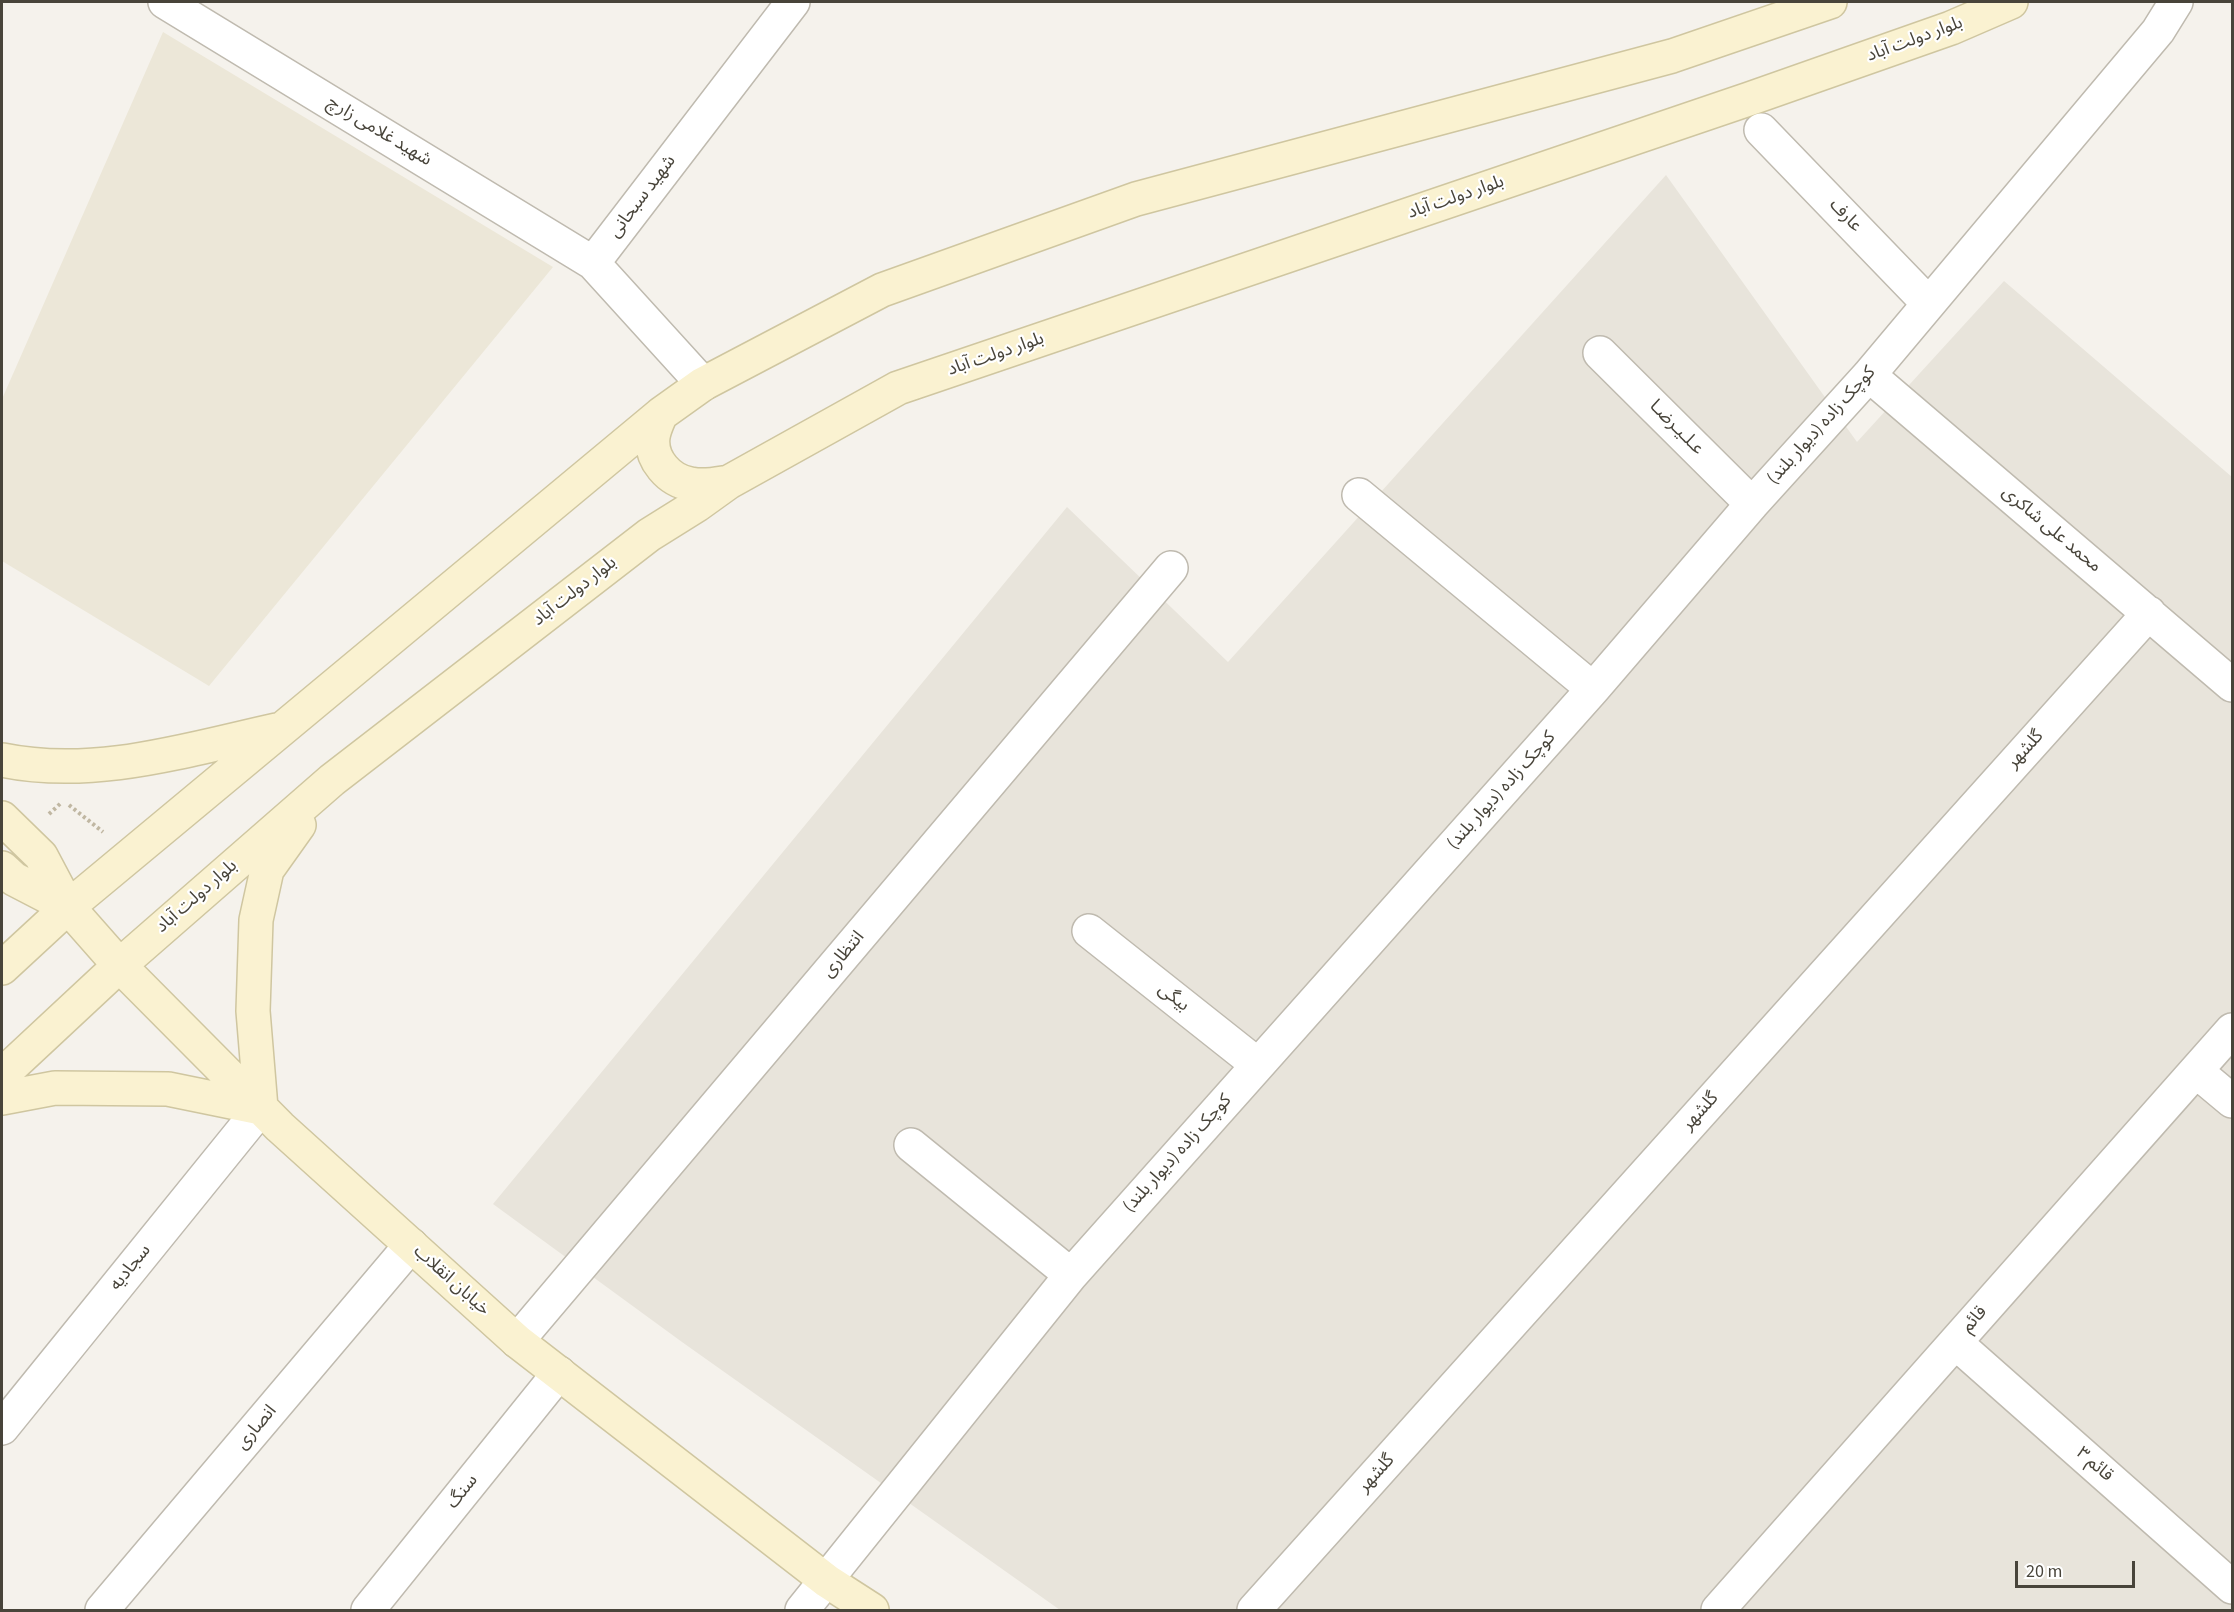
<!DOCTYPE html>
<meta charset="utf-8">
<style>
body{margin:0}
#map{position:relative;width:2234px;height:1612px;overflow:hidden;background:#f5f2ec;font-family:"Source Sans 3",sans-serif}
canvas{display:block}
.frame{position:absolute;inset:0;border:3px solid #48443a;pointer-events:none}
.scale{position:absolute;left:2015px;top:1561px;width:120px;height:27px;box-sizing:border-box;border:3px solid #48443a;border-top:0;padding-left:8px;font-size:18px;line-height:21px;white-space:nowrap;color:#48443a;-webkit-text-stroke:4px #fff;paint-order:stroke}
</style>
<div id="map">
<canvas width="2234" height="1612"></canvas>
<div class="frame"></div>
<div class="scale">20 m</div>
</div>
<script>
const ctx = document.querySelector('canvas').getContext('2d');
ctx.lineJoin = 'round';
function paint(path, color) { ctx.fillStyle = color; ctx.fill(path, 'evenodd'); }
function trace(path, color, width, dash) { ctx.strokeStyle = color; ctx.lineWidth = width; ctx.lineCap = dash ? 'butt' : 'round'; ctx.setLineDash(dash || []); ctx.stroke(path); }
function write(font, color, halo, rows, align = 'center') {
  ctx.font = font + ' "Source Sans 3","Noto Sans Arabic",sans-serif'; ctx.lineWidth = 4.5; ctx.setLineDash([]); ctx.textBaseline = 'middle'; ctx.strokeStyle = halo; ctx.fillStyle = color; for (const [text, x, y, turn = 0] of rows) {
    ctx.save(); ctx.translate(x, y); ctx.rotate((+turn || 0) * Math.PI / 180); ctx.textAlign = isNaN(turn) ? turn : align; if (halo) ctx.strokeText(text, 0, 0); ctx.fillText(text, 0, 0); ctx.restore();
  }
}
paint(new Path2D(`
 M1666 175 1857 442 2004 281 2232 477V1610H1060L682 1342 493 1204 1067 507 1228 662Z`), '#e8e4db');
paint(new Path2D(`
 M163 32 553 267 209 686 2 561V399Z`), '#ece7d8');
const street = new Path2D(`
 M165 2 593 263
 M1761 130 1928 303
 M1600 353 1752 504
 M1869 375 2232 685
 M703 384 593 263 793 2
 M1359 495 1593 689
 M1089 931 1258 1065
 M2196 1071 2232 1101
 M911 1145 1071 1275
 M517 1341 1171 568
 M1956 1343 2232 1587
 M2 1428 261 1108
 M102 1610 411 1245
 M368 1610 559 1373
 M802 1610 1071 1275 1593 689 1752 504 1869 375 2158 31 2176 2
 M1254 1610 2149 613
 M1718 1610 2232 1030`);
const secondary = new Path2D(`
 M661 414C658 421 654 429 653 437 650 459 669 481 691 484 704 487 716 484 729 482
 M2 760C94 779 186 750 276 730
 M2 818 41 856 68 907 120 966 280 1127 517 1341 827 1581 872 1610
 M2 868 14 879 68 907
 M2 968 68 907 661 414 703 384 882 290 1136 199 1672 56 1830 2
 M2 1075 120 965 332 780 649 535 697 505 729 482 898 388 1749 99 1951 28 2011 2
 M2 1098 55 1088 168 1089 261 1108 253 1011 256 920 267 870 299 825`);
trace(street, '#bfbaaf', 36);
trace(secondary, '#cfc6a0', 36);
trace(new Path2D(`
 M69 805 103 832
 M49 814 61 803`), '#c0b7a2', 4, [3, 3]);
trace(street, '#fff', 33);
trace(secondary, '#faf2d1', 33);
write('18px', '#48443a', '#fff', [
 ["بلوار دولت آباد",1915,40,-20],
 ["شهید غلامی زارچ",379,132,31],
 ["شهید سبحانی",643,197,-53],
 ["بلوار دولت آباد",1456,198,-19],
 ["عارف",1845,216,46],
 ["بلوار دولت آباد",996,355,-19],
 ["کوچک زاده (دیوار بلند)",1822,426,-48],
 ["عـلـیـرضـا",1676,428,45],
 ["محمد علی شاکری",2051,530,40],
 ["بلوار دولت آباد",575,592,-38],
 ["گلشهر",2026,750,-48],
 ["کوچک زاده (دیوار بلند)",1502,791,-48],
 ["بلوار دولت آباد",197,897,-41],
 ["انتظاری",844,955,-50],
 ["بیگی",1173,998,38],
 ["گلشهر",1701,1112,-48],
 ["کوچک زاده (دیوار بلند)",1178,1154,-48],
 ["سجادیه",131,1268,-51],
 ["خیابان انقلاب",451,1281,42],
 ["قائم",1975,1320,-49],
 ["انصاری",257,1428,-50],
 ["قائم ۳",2094,1465,41],
 ["گلشهر",1377,1474,-48],
 ["سنگ",463,1492,-51]
]);
</script>
